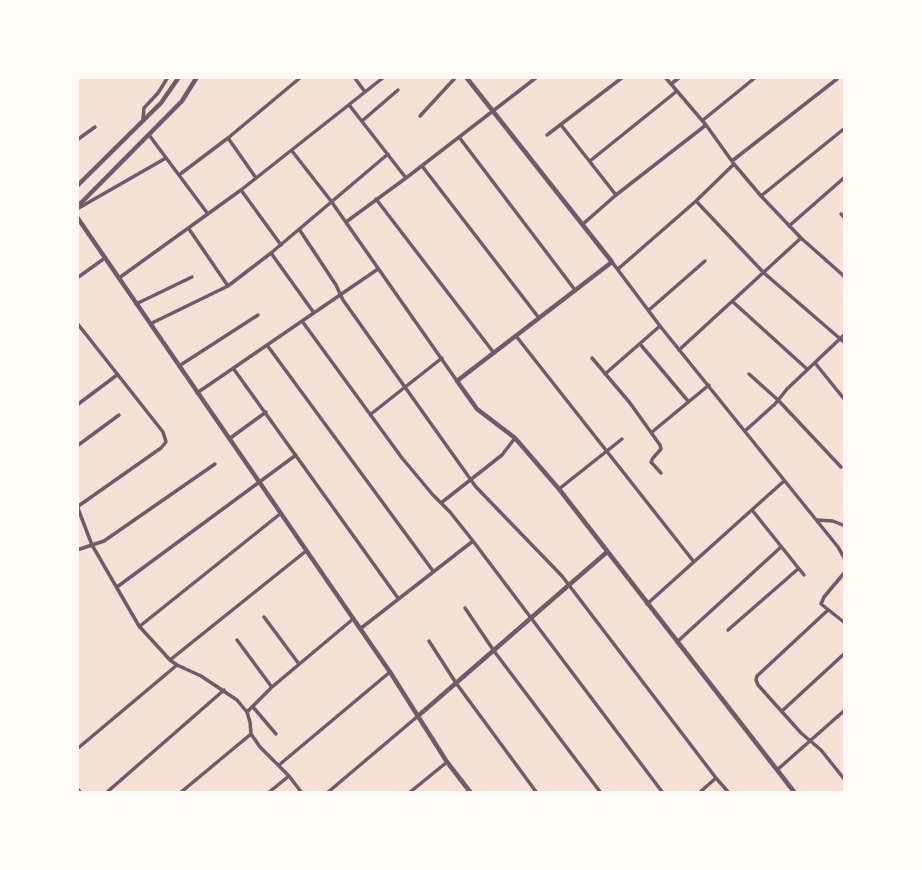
<!DOCTYPE html>
<style>
body{margin:0}
#map{position:relative;width:922px;height:870px;overflow:hidden;background:#f7e1d7;font-family:"Alegreya Sans",sans-serif}
canvas{display:block}
.frame{position:absolute;inset:0;border:79px solid #fffaf5;pointer-events:none}
</style>
<div id="map">
<canvas width="922" height="870"></canvas>
<div class="frame"></div>
</div>
<script>
const ctx = document.querySelector('canvas').getContext('2d');
ctx.lineJoin = 'round';
function trace(path, color, width, dash) { ctx.strokeStyle = color; ctx.lineWidth = width; ctx.lineCap = dash ? 'butt' : 'round'; ctx.setLineDash(dash || []); ctx.stroke(path); }
trace(new Path2D(`
 M354 77 365 92
 M665 77 706 125 734 164 761 196 801 238 845 277
 M671 84 680 77
 M350 106 406 178
 M420 116 456 77
 M143 119 144 108 158 93 168 77
 M703 120 756 77
 M362 121 398 90
 M561 125 616 195
 M149 135 208 214
 M547 135 623 77
 M459 137 575 290
 M228 138 256 178
 M77 140 95 127
 M292 151 331 201 457 381
 M590 161 677 91
 M732 161 837 79
 M422 166 539 318
 M179 175 228 138 301 77
 M241 190 281 245
 M761 196 845 128
 M376 199 494 353
 M696 201 764 273 845 343
 M77 209 166 158
 M841 214 845 218
 M346 222 406 178 537 77
 M583 224 616 195 706 125
 M789 226 845 177
 M189 229 228 286
 M299 229 336 285 343 300 476 487 562 576 716 778 729 793
 M271 253 314 313
 M612 262 660 326 838 547 845 559
 M618 269 696 201 734 164
 M77 278 105 258
 M119 278 241 190 384 77
 M733 302 807 369
 M136 304 192 277
 M649 310 705 261
 M302 321 402 458 433 495 450 512 473 541 663 793
 M77 323 163 432 166 442 161 448 77 507
 M150 324 228 286 271 253 388 154
 M516 336 694 562
 M640 344 688 401
 M267 345 433 571
 M679 350 801 238
 M592 358 630 403 660 445 661 449 653 458 651 462 661 473
 M815 363 845 400
 M179 366 258 315
 M233 368 398 598
 M605 374 660 326
 M749 374 778 400 841 467
 M197 393 378 269
 M77 405 117 375
 M371 414 442 358
 M745 431 775 404 787 389 845 334
 M652 432 709 385
 M229 439 266 412
 M77 446 119 415
 M559 489 622 439
 M441 503 502 455 515 438
 M77 506 92 545 139 626 170 660 177 665 201 676 237 700 247 712 250 722 251 734 260 747 289 776 302 793
 M752 510 804 575
 M817 520 833 521 845 526
 M77 550 104 541 215 464
 M845 572 824 597 821 604 845 623
 M117 587 296 455
 M647 604 784 481
 M465 608 494 651 601 793
 M828 610 757 676 756 680 758 685 801 733 821 750 845 780
 M264 617 299 664
 M140 626 280 514
 M360 629 473 541
 M728 630 798 569
 M237 640 271 686
 M429 641 456 683 537 793
 M677 642 781 547
 M170 660 306 551
 M253 707 276 734
 M782 711 845 653
 M247 712 272 687 353 619
 M77 749 177 665
 M279 765 390 672
 M777 770 845 710
 M77 788 81 793
 M106 793 224 690
 M180 793 251 734
 M268 793 289 776
 M327 793 418 716
 M409 793 447 762
 M699 793 716 778`), '#755966', 3.5);
trace(new Path2D(`
 M466 77 612 262 457 381 477 409 515 438 559 489 795 793
 M77 186 161 103 179 77
 M77 207 182 101 197 77
 M77 217 390 672 447 762 471 793
 M418 716 607 552`), '#755966', 4.5);
</script>
